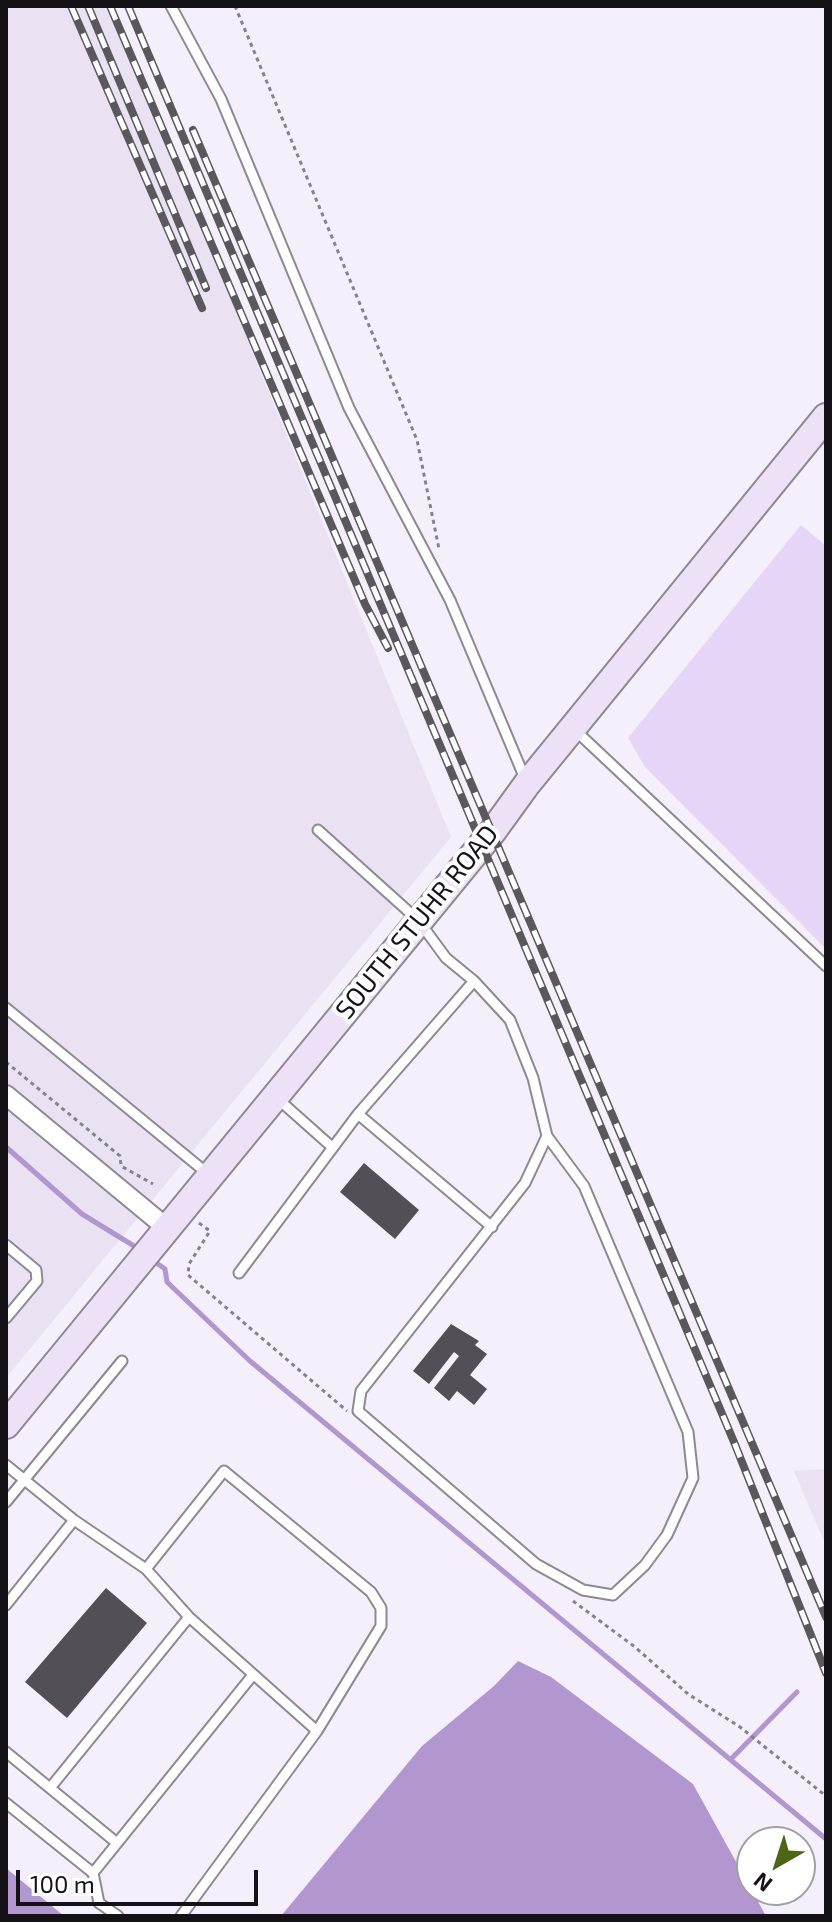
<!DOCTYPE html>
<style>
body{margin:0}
#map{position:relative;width:832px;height:1922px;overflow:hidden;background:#f4effa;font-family:"Exo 2",sans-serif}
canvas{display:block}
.frame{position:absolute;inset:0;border:8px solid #141216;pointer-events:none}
.north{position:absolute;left:736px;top:1826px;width:80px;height:80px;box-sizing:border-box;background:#fff;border:2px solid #a1a0a2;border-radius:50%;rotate:219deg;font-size:22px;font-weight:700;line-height:32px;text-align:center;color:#141216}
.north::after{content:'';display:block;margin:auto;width:28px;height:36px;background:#4c6516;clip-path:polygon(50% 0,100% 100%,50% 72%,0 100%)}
.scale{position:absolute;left:16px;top:1870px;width:242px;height:36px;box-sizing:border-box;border:4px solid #141216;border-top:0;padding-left:10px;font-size:24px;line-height:28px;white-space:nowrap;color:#141216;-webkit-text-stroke:6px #fff;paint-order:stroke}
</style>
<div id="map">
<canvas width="832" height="1922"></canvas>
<div class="frame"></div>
<div class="north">N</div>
<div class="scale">100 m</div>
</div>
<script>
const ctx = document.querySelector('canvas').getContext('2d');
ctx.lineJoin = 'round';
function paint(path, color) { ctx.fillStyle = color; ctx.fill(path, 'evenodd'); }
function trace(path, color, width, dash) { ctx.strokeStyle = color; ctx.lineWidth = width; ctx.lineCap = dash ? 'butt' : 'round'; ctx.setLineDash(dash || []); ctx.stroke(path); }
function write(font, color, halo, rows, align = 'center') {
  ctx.font = font + ' "Exo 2",sans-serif'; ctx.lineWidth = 8; ctx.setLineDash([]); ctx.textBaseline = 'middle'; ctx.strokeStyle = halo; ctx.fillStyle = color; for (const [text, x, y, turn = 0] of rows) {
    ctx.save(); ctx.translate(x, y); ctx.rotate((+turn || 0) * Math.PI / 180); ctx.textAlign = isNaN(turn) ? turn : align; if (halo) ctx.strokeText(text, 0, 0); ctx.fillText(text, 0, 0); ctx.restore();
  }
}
paint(new Path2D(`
 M6 6H111L451 837 6 1378Z
 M826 1469V1546L794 1471Z`), '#eae2f3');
paint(new Path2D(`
 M801 525 826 546V949L645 767 628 738Z`), '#e5d6f8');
paint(new Path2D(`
 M518 1661 551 1677 693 1784 766 1916H281L422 1746 494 1686Z
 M6 1868 64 1916H6Z`), '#b196cf');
trace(new Path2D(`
 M6 1147 82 1214 134 1246
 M158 1264 165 1269 167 1282 250 1361 826 1839
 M731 1759 797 1692`), '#b196cf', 5);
paint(new Path2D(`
 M364 1163 419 1210 395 1239 340 1192Z
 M451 1324 479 1341 475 1345 487 1354 470 1375 487 1389 474 1405 457 1391 449 1401 434 1388 459 1356 454 1352 429 1384 413 1371Z
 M106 1588 147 1623 67 1718 25 1682Z`), '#534f57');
const service = new Path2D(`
 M171 6 221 99 349 408 450 600 526 781
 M575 730 826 966
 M318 830 418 920 446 958 474 981 510 1020 533 1078 547 1136 525 1183 361 1391 358 1411 536 1564 583 1590 613 1595 645 1565 667 1535 693 1478 688 1432 584 1186 547 1136
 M6 1008 208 1174
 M278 1099 332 1147
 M358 1114 492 1227
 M6 1245 36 1270 37 1281 6 1318
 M239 1273 358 1114 474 981
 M6 1465 74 1520 146 1569 189 1617 317 1731
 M6 1502 122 1361
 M146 1569 224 1471 371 1592 381 1608V1626L317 1731 181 1916
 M6 1605 74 1520
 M6 1752 117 1843
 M50 1788 189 1617
 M6 1803 93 1873 252 1676
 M93 1873 99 1903 118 1916`);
const minor = new Path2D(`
 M6 1095 168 1229`);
const secondary = new Path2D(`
 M6 1425 493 831 527 784 826 417`);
trace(service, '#8d8892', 13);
trace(minor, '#8d8892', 22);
trace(secondary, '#8d8892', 30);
trace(new Path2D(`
 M235 6 417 440 439 549
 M6 1062 120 1156 121 1166 153 1184
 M199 1223 210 1231 189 1264 188 1275 347 1411
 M573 1601 635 1647 688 1694 740 1727 826 1796`), '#858289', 3, [4, 4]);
trace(service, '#fff', 9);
trace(minor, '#fff', 18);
trace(secondary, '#ece1f7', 26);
const rail = new Path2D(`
 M71 6 202 308
 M88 6 206 288
 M110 6 365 604 388 648
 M128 6 734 1442 826 1673
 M193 130 826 1617`);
trace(rail, '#5a575d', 8);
trace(rail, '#fff', 5, [15]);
write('26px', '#141216', '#fff', [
 ["SOUTH STUHR ROAD",417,922,-51]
]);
</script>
